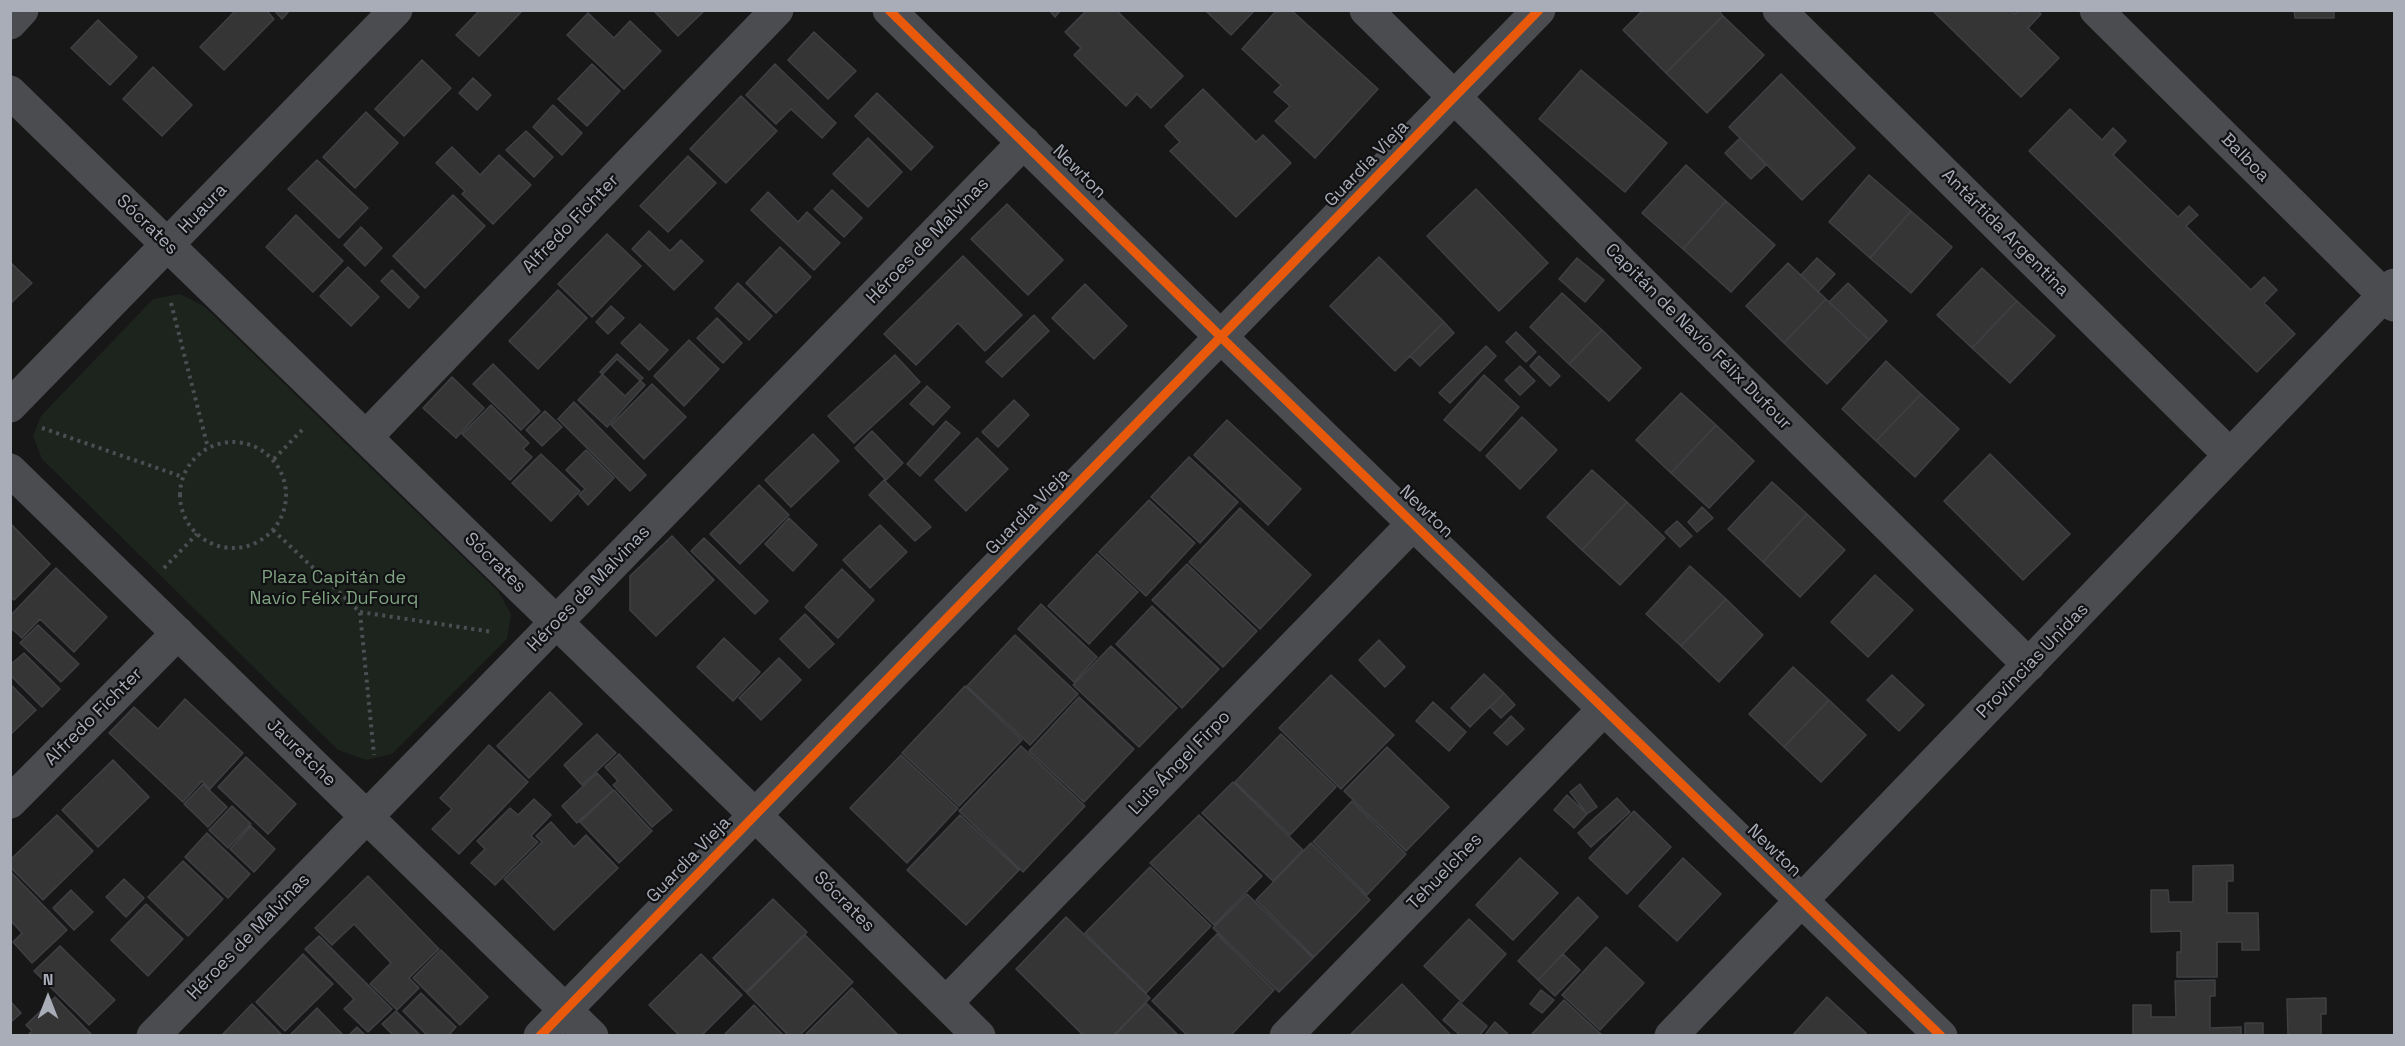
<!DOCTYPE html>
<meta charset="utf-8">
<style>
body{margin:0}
#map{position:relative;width:2405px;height:1046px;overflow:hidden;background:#171717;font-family:"Space Grotesk",sans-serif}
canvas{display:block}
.frame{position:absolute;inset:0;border:12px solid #a8adb8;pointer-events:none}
.north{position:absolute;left:18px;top:968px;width:60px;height:60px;-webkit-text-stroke:4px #111113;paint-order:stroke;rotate:0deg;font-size:16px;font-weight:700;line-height:24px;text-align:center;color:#a8adb8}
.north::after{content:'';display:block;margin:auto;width:21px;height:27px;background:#a8adb8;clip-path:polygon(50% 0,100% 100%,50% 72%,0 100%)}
</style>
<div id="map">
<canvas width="2405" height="1046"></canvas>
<div class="frame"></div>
<div class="north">N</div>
</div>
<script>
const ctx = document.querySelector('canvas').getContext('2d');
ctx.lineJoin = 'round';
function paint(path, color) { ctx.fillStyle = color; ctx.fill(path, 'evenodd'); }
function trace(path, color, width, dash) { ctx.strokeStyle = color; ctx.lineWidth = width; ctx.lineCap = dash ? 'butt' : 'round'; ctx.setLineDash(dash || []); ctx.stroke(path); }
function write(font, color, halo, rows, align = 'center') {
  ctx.font = font + ' "Space Grotesk",sans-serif'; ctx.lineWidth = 4.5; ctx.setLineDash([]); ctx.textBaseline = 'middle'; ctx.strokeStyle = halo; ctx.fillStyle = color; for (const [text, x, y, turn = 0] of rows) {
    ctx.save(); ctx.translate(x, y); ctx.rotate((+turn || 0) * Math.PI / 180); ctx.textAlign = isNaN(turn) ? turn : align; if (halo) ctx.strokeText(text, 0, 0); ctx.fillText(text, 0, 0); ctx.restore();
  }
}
paint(new Path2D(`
 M180 294 204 306 498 591 511 614 507 639 392 754 366 760 338 750 42 459 33 436 41 416 153 299Z`), '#1d241e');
const building = new Path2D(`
 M236 10H266L274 19 224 70 200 47Z
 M274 10H290L282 19Z
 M480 10H523L479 56 456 35Z
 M653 10H705L678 36Z
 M1049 10H1061L1055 17Z
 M1087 10H1116L1183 76 1151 108 1137 94 1126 106 1074 55 1081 48 1065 32Z
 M1205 10H1255L1231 35Z
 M1277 10H1291L1378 89 1315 158 1275 121 1290 106 1274 92 1281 85 1242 49Z
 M1643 10H1718L1723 16 1666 73 1623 30Z
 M1932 10H2011L2015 14 2019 10H2037L2041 14 2028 28 2059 58 2021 97Z
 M2294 10H2334V18H2295Z
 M588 13 614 38 630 21 661 51 624 89 567 35Z
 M1723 16 1764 55 1707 113 1666 73Z
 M98 20 137 57 110 85 71 48Z
 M814 32 856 71 828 99 788 60Z
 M422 60 451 88 404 136 375 109Z
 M592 64 620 91 587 126 558 99Z
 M775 64 836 123 822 138 791 109 776 124 746 95Z
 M153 67 192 105 162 136 123 99Z
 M1581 70 1667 143 1625 192 1539 119Z
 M1781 74 1855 148 1802 200 1729 127Z
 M473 78 491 95 477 110 459 93Z
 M1203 89 1256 142 1263 135 1291 163 1236 217 1170 151 1180 142 1165 126Z
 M877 93 933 147 911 170 855 116Z
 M741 96 777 131 726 183 690 149Z
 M553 105 582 133 562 155 533 127Z
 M2070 109 2102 140 2113 128 2126 141 2113 155 2178 217 2189 206 2198 215 2186 226 2251 290 2264 277 2277 290 2264 303 2295 334 2257 372 2029 151Z
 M366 112 398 143 355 188 323 157Z
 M526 131 553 157 534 177 506 150Z
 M868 138 902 172 868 207 833 174Z
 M1740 138 1766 165 1751 179 1725 153Z
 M452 147 480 175 499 155 531 185 493 224 462 194 465 191 436 163Z
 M688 156 716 183 668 232 640 206Z
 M317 160 368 208 339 238 288 189Z
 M1686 165 1726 201 1683 249 1642 213Z
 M1869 175 1911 211 1870 258 1829 222Z
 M1476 189 1548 263 1499 311 1427 236Z
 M832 190 862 218 844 237 814 209Z
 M768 192 798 222 807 212 840 243 814 270 751 210Z
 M453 195 485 226 425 288 393 256Z
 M1726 201 1775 245 1731 292 1683 249Z
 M1007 204 1063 260 1028 295 971 239Z
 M1911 211 1952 247 1911 293 1870 258Z
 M296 215 343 261 313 292 266 247Z
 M361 227 382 248 365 266 344 245Z
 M649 231 670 251 681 240 703 261 674 290 632 249Z
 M607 234 641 266 592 317 558 284Z
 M780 247 811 277 776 313 746 283Z
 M963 256 1022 315 985 351 958 323 916 365 884 334Z
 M1379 257 1444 322 1395 371 1330 306Z
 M1577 258 1604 280 1585 302 1559 279Z
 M1817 258 1835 274 1818 292 1801 275Z
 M10 262 32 283 10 304Z
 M1788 263 1826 299 1784 343 1746 306Z
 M348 267 379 297 351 326 320 296Z
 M1982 268 2017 301 1972 348 1937 315Z
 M392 270 419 297 409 308 381 281Z
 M738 283 772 316 749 340 715 308Z
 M1848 283 1887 321 1869 340 1829 302Z
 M1085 284 1127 326 1094 359 1052 318Z
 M558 290 587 318 538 369 509 341Z
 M1562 293 1602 330 1569 364 1530 327Z
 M1826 299 1869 340 1827 384 1784 343Z
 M2017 301 2055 336 2010 383 1972 348Z
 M611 306 624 318 608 334 596 322Z
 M1034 315 1049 331 1002 377 986 362Z
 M717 318 742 343 723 363 697 338Z
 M1444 322 1454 333 1420 366 1410 356Z
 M640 324 668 350 649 370 621 343Z
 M1602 330 1641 368 1609 401 1569 364Z
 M1516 332 1536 352 1526 362 1506 342Z
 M689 340 719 369 684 406 654 376Z
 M1486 346 1496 356 1450 403 1439 393Z
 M617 354 643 378 625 396 600 372Z
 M895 355 920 382 854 443 828 416Z
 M1539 356 1560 376 1550 386 1530 366Z
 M617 359 645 385 607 427 578 400Z
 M1886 361 1921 394 1876 441 1842 409Z
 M493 364 540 411 521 430 473 384Z
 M1520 366 1535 381 1520 395 1505 380Z
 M1484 375 1519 407 1480 451 1444 420Z
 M452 377 484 408 456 438 423 408Z
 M652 384 686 417 644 459 611 425Z
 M927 386 950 407 933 425 910 404Z
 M1681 393 1716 425 1671 473 1636 440Z
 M1921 394 1959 429 1915 477 1876 441Z
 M1014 400 1029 415 998 447 982 432Z
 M574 402 646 475 630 491 558 419Z
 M491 405 529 443 523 449 532 457 510 480 462 434Z
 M545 411 562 427 542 446 526 430Z
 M1522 417 1557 450 1520 489 1486 456Z
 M1227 420 1301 489 1268 525 1194 455Z
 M946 421 960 433 920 476 907 464Z
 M1716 425 1754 461 1709 508 1671 473Z
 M872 431 903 463 886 480 855 448Z
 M813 434 839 461 791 507 765 480Z
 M977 438 1008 469 966 511 935 480Z
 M586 450 614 478 588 505 579 495 585 489 566 470Z
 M541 454 580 491 551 521 512 483Z
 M1990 454 2070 534 2023 580 1944 501Z
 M1189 457 1238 502 1200 543 1151 497Z
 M1592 470 1627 502 1582 550 1547 517Z
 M884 480 931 527 915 541 869 495Z
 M1772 482 1807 514 1763 562 1728 529Z
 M759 485 789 515 740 564 710 534Z
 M1149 500 1195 543 1146 596 1099 552Z
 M1627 502 1665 538 1620 585 1582 550Z
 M1702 507 1713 518 1697 532 1688 522Z
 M1240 508 1311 575 1260 629 1189 562Z
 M1807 514 1845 550 1800 597 1763 562Z
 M789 518 817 545 793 571 765 544Z
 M1677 521 1692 536 1680 547 1665 532Z
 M10 523 50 564 14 600 10 596Z
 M880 525 907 552 870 588 843 560Z
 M672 536 714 580 656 636 630 610V576Z
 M704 538 768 601 755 614 691 551Z
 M1097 554 1138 592 1089 644 1048 606Z
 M1187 564 1257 631 1223 667 1152 600Z
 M1690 566 1726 599 1681 646 1646 614Z
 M56 568 107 617 74 652 40 619 22 638 10 627V616Z
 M842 569 874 600 838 638 805 607Z
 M1875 575 1913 610 1868 657 1831 622Z
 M1726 599 1763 635 1719 682 1681 646Z
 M1041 604 1097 657 1074 682 1018 629Z
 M1152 606 1219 669 1182 708 1116 644Z
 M805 614 834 644 809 668 780 639Z
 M38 625 79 664 61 682 20 643Z
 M1015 635 1078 694 1030 745 967 686Z
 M724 638 760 672 733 701 697 667Z
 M1379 640 1405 667 1385 687 1359 660Z
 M1111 646 1177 708 1139 747 1073 685Z
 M24 653 60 689 42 707 10 675V665Z
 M779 658 801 680 761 720 739 698Z
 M1793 667 1829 700 1784 747 1749 714Z
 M1484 674 1504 693 1470 727 1451 708Z
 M1331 675 1394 735 1341 789 1279 728Z
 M1892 675 1924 705 1899 731 1867 700Z
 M10 684 36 710 10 735Z
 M965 686 1022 740 959 806 902 753Z
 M550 692 582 724 529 778 497 746Z
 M1504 693 1515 705 1501 718 1490 707Z
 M1079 697 1134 749 1084 802 1029 751Z
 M185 699 243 753 210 789 202 781 183 802 109 733 134 707 158 729Z
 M1829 700 1866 735 1821 782 1784 747Z
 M1433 702 1466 732 1449 751 1416 721Z
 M1511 716 1524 729 1507 745 1494 733Z
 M597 734 616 753 582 785 564 765Z
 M1281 734 1336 787 1290 835 1235 782Z
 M489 745 528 782 459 854 432 829 452 809 440 798Z
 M1021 746 1085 806 1023 872 959 811Z
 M1387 747 1449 807 1406 851 1344 791Z
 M619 754 672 810 652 827 613 785 618 781 605 767Z
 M901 755 958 808 907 863 850 808Z
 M246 757 296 804 268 834 218 787Z
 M113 760 149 797 98 847 62 810Z
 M597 773 613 790 577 823 562 806Z
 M1233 782 1303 850 1273 881 1202 813Z
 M203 784 227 807 208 827 184 804Z
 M1580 784 1597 807 1587 814 1570 792Z
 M614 790 652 831 619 863 580 822Z
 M1567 795 1587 814 1574 828 1554 810Z
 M1617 798 1630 812 1591 847 1578 833Z
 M534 799 551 815 531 836 538 842 495 885 471 863 485 849 477 841 510 808 518 815Z
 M1352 801 1406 854 1367 895 1313 842Z
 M232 806 251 824 228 848 209 830Z
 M1634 811 1671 847 1627 894 1589 858Z
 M57 815 93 851 43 900 10 867V860Z
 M960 815 1019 870 966 925 907 870Z
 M1199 815 1262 876 1214 925 1150 863Z
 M551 822 574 847 586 835 618 868 554 930 504 879 542 842 536 836Z
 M251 826 275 849 254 872 230 849Z
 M207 833 250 874 228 898 185 857Z
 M1311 843 1370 900 1314 957 1256 900Z
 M1520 858 1558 893 1513 940 1476 905Z
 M1683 858 1721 894 1677 941 1639 906Z
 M183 861 223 899 188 936 148 897Z
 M2233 865V881H2227V913H2258L2259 950H2242V942H2217V977H2177V952H2181V931L2151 932V890H2168L2169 902H2193V866Z
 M1150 867 1211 926 1146 993 1085 933Z
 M10 871 67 930 32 963 13 942 22 933 10 920Z
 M368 876 439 949 409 978 419 988 397 1010 370 984 391 963 354 924 332 945 315 928Z
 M124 879 144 898 126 917 106 897Z
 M71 890 93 912 74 930 53 908Z
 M1247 894 1313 958 1279 992 1213 928Z
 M1578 897 1598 917 1538 980 1518 961Z
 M773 899 807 932 746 992 713 958Z
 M146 904 183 939 148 976 111 940Z
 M1066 917 1150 998 1113 1036H1084L1016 969Z
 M1469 919 1506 954 1462 1002 1424 966Z
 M1217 934 1274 990 1230 1036H1188L1152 1001Z
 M805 935 853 982 799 1036H789L747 993Z
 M319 936 392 1009 368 1032 344 1009 354 999 305 949Z
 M60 946 115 1000 89 1025 34 971Z
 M1606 947 1644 983 1600 1030 1562 995Z
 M441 950 488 997 460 1025 413 978Z
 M303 954 333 984 285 1031 256 1002Z
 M701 954 742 995 701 1036H680L649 1005Z
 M1563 954 1580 970 1555 996 1538 980Z
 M2215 980V996H2210V1028L2241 1027V1036H2133V1005H2151V1017H2176L2175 981Z
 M1402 984 1452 1036H1349Z
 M852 988 899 1036H804Z
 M1541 990 1554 1000 1542 1013 1530 1004Z
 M421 993 456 1027 448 1036H428L403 1011Z
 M55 997 91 1034 89 1036H27L32 1031 26 1025Z
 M1827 997 1866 1033 1863 1036H1792Z
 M2326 998V1014H2321V1036H2245V1023H2263V1035H2288L2287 999Z
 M1564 1000 1602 1035 1530 1036Z
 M10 1001 21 1013 10 1023Z
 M1459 1002 1487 1026 1479 1036H1461L1443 1020Z
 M1146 1003 1179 1036H1114Z
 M252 1004 281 1034 279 1036H221Z
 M754 1005 784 1036H723Z
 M317 1008 344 1036H289Z
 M396 1011 421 1036H394L382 1024Z
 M1495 1022 1510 1036H1484Z
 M357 1027 366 1036H348Z`);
paint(building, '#353536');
trace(building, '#3f4043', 1.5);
trace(new Path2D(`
 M171 303 208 448
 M42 428 183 477
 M180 495a53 53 0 1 1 106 0a53 53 0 1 1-106 0Z
 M274 459 302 430
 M273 530 360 612 374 755
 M164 568 197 534
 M360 612 493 632`), '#4d4e52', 4, [3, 4.5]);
trace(new Path2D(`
 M889 10 1221 337 1941 1036
 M1366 10 2029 665
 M1779 10 2230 455
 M2096 10 2394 305
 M10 23 22 10
 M10 92 755 815 979 1036
 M10 406 396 10
 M366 437 777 10
 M10 470 592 1036
 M10 802 178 633
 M946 1003 1414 523
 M153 1036 1024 142
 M540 1036 1539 10
 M1286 1036 1604 709
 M1671 1036 2394 285`), '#4b4c50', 33);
trace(new Path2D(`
 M889 10 1221 337 1941 1036
 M540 1036 1539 10`), '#e8590c', 9);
write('18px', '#a8adb8', '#111113', [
 ["Balboa",2245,158,45],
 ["Guardia Vieja",1367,164,-46],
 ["Newton",1079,172,45],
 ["Huaura",203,209,-46],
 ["Alfredo Fichter",571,224,-46],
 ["Sócrates",147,225,44],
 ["Antártida Argentina",2005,233,45],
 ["Héroes de Malvinas",928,241,-46],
 ["Capitán de Navío Félix Dufour",1698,337,45],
 ["Guardia Vieja",1028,512,-46],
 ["Newton",1426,512,44],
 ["Sócrates",495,563,44],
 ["Héroes de Malvinas",589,589,-46],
 ["Provincias Unidas",2033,661,-46],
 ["Alfredo Fichter",94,717,-45],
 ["Jauretche",301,753,44],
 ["Luis Ángel Firpo",1180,763,-46],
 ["Newton",1774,851,44],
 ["Guardia Vieja",689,860,-46],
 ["Tehuelches",1445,872,-46],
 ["Sócrates",844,902,45],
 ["Héroes de Malvinas",249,937,-46]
]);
write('18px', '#7fa381', '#111113', [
 ["Plaza Capitán de",334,578],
 ["Navío Félix DuFourq",334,599]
]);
</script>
